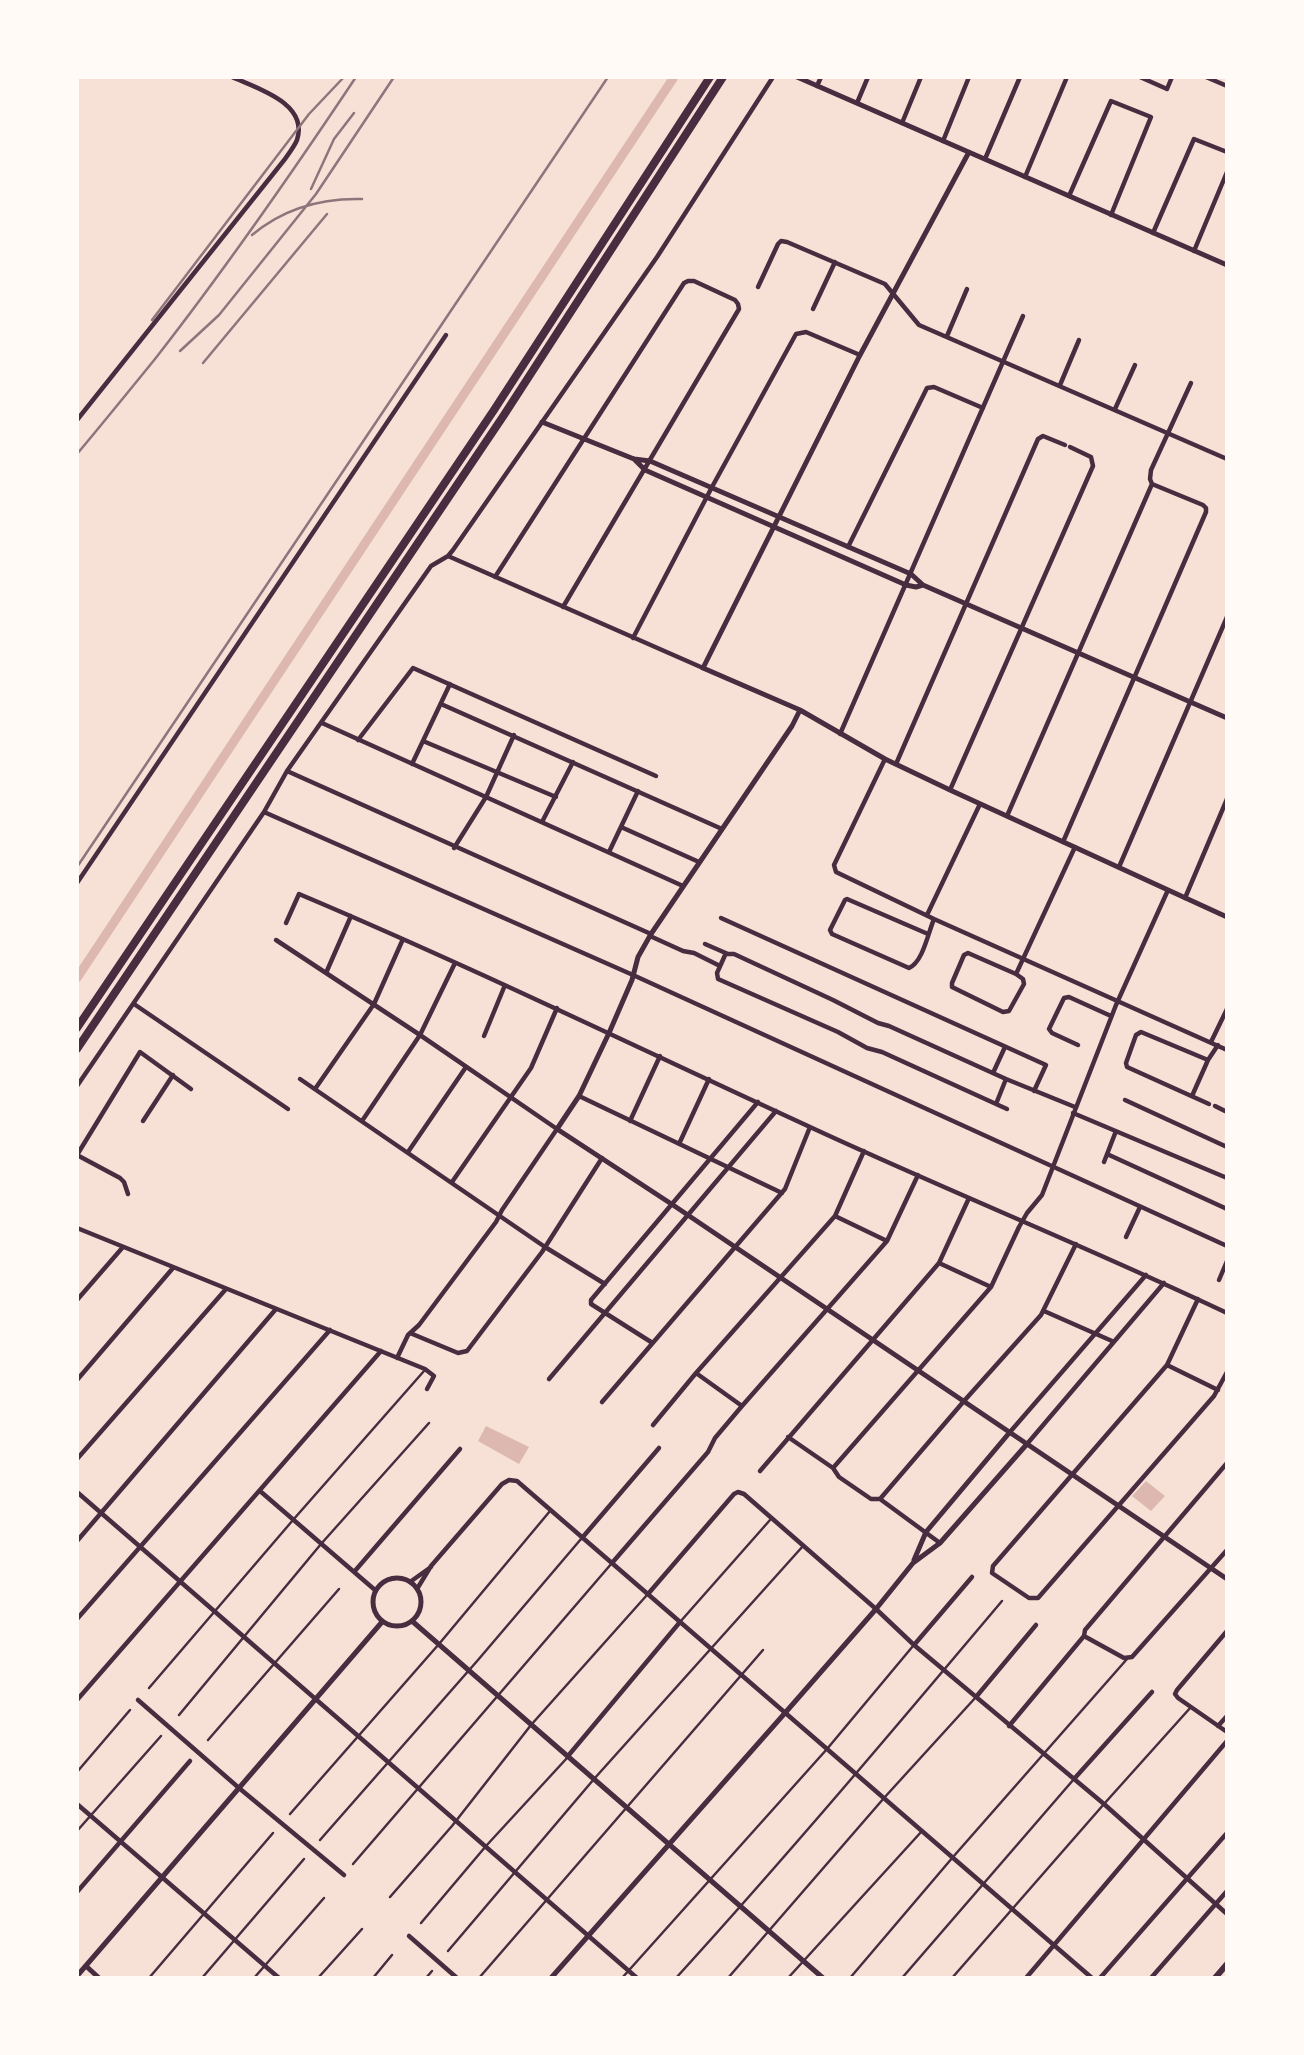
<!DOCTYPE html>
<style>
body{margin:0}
#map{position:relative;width:1304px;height:2055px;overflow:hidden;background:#f7e1d7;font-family:"Source Sans 3",sans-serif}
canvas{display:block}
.frame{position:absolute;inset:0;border:79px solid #fffaf5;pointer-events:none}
</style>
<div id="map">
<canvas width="1304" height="2055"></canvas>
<div class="frame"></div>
</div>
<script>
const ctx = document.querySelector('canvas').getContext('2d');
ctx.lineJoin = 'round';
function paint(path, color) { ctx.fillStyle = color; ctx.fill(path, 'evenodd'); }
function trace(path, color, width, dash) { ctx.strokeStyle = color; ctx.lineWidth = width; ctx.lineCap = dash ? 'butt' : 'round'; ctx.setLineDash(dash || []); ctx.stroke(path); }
paint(new Path2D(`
 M486 1426 529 1447 519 1464 478 1441Z
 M1146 1481 1165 1496 1151 1511 1132 1496Z`), '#dcb8b0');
trace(new Path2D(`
 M77 978 674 77`), '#dcb8b0', 9);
trace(new Path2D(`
 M680 1622 770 1520
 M149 1688 293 1520 424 1371
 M179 1715 321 1544 429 1423
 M208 1740 339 1589
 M77 1772 130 1710
 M290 1814 439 1644 550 1511
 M77 1831 161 1736
 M320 1840 478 1660 581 1539
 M353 1864 612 1563
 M390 1897 452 1826 531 1725 647 1595
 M421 1923 486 1846 567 1758
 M448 1951 594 1779 803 1546
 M149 1978 273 1833
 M202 1978 304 1859
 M254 1978 324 1898
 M318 1978 362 1929
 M373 1978 392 1955
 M426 1978 432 1971
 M479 1978 763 1650
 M622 1978 827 1749 913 1646
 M676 1978C788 1855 895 1728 1002 1601
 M728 1978 884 1798 976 1697
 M788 1978 922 1831
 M850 1978 953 1857 1127 1659
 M902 1978 1074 1779
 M952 1978 1104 1804 1191 1707`), '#4a2c40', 2.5);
trace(new Path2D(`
 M1140 77 1167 89 1172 77
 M1206 77 1227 86
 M817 86 821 77
 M857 103 868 77
 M902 123 921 77
 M943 141 969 77
 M985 159 1020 77
 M1025 177 1067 77
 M1069 196 1111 101 1151 117 1111 215
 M1153 233 1194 139 1227 152
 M1194 251 1227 172
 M758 287 778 244 781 241 787 242 885 284 919 325 1227 459
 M813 309 835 262
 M947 336 967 289
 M1060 385 1079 340
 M1115 409 1135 365
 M77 420 285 159C289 153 294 147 297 140 309 103 256 88 232 77
 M848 547 927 388 934 387 983 408
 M448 556 703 668
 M495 577 684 283 688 281H694L735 300 738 304 739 309 563 607
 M633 638 712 487 796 334 806 332 860 355
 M441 704 722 829
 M322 723 683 886
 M840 734 1023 316
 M358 740 413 668 656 776
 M423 741 556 797
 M885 759 834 865 836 872 934 919 1227 1050
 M412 764 450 684
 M896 764 1038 439 1043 436 1065 445
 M287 771 651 934
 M950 790 1093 466 1091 457 1070 447
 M264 812 633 975 1227 1246
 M1007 816 1152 484 1150 479 1151 470 1191 383
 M542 822 573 762
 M621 827 699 862
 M1063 842 1206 512V508L1203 505 1152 484
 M454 848 486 797 514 735
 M609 852 638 791
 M1119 867 1227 617
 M77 883 446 335
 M1185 898 1227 799
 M927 915 980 804
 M721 918 1046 1065 1034 1091
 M286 923 299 894C472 967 640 1049 810 1127 948 1191 1090 1248 1227 1313
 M928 934 847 899 845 900 830 930 832 934 909 968C923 962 928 933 934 919
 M650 936 683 951 694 953 720 966
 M276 940 420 1035 557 1129 502 1210 496 1222 419 1325 408 1335 397 1358
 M705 944 728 954H734L833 1000 878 1023 889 1026 1006 1079 1075 1107
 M726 953 717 973 718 979 838 1032 867 1048 882 1052 1007 1109
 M968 953 1016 974 1023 979 1024 984 1009 1011 1003 1012 952 987V983L964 955Z
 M326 973 351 916
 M1016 974 1075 847
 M134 1004 288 1109
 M484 1036 505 985
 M1211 1042 1227 1009
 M1078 1045 1052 1033 1049 1029 1064 998 1069 997 1111 1016
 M1208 1060 1141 1032 1136 1035 1126 1063 1127 1067 1209 1104
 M993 1073 1005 1047
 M300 1079 545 1247 605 1284
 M77 1086 264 812 287 771 431 566 448 556 453 550 657 257 773 77
 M315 1089 374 1004 403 939
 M579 1096 782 1193
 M1192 1096 1208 1060 1218 1045
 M1125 1100 1227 1147
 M996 1104 1006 1079
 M1215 1106 1227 1112
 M1073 1113 1227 1178
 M143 1121 173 1075
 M362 1121 420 1035 455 963
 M630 1121 660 1056
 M679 1144 709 1079
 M408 1152 466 1067
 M1107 1154 1227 1209
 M77 1155 140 1052 191 1089
 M77 1155 120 1178 124 1182 128 1194
 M1104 1162 1116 1131
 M452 1182 531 1068 557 1008
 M835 1216 887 1241
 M77 1228 425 1369 434 1376 427 1389
 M1126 1237 1140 1207
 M939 1263 991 1287
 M1219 1280 1227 1261
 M1198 1299 1167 1365 993 1566 992 1573 1029 1598H1038L1214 1396 1227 1372
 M77 1300 123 1247
 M1044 1311 1112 1341
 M410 1333 458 1353 467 1351 542 1252 602 1158
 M651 1342 591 1304V1300L758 1102
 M1167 1365 1218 1390
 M696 1373 742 1406
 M549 1379 776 1111
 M77 1380 173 1268
 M602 1402 785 1189 810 1127
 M653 1425 696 1373 835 1216 864 1151
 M1010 1432 1146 1275
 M788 1437 833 1468 839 1477 871 1499H880L940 1543
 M1027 1444 1164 1283
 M77 1459 226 1289
 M833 1468 991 1287 1019 1227 1027 1213 1042 1195 1116 1005 1168 890
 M760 1471 939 1263 969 1198
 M260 1491 375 1590
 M77 1492 637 1978
 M880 1499 964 1401 1041 1315 1076 1244
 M582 1538 659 1448
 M77 1541 276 1309
 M612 1563 708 1452 715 1438 742 1406 887 1241 918 1175
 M354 1572 460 1449
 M410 1582 431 1567
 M417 1589 431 1566 502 1484 509 1480 517 1481 1092 1978
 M648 1594 734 1494 738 1492 744 1494 876 1609 914 1645 1104 1804 1227 1914
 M77 1619 330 1330
 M1227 1631 1177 1690 1175 1694 1178 1698 1227 1732
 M1084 1636 1124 1658 1132 1657 1227 1550
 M914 1645 972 1577
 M976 1697 1036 1625
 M77 1700 381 1351
 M138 1700 239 1788 344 1875
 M1009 1726 1084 1636 1085 1630 1227 1463
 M1218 1726 1227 1716
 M568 1756 680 1622
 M1074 1779 1152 1692
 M77 1804 279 1978
 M77 1892 190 1761
 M409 1936 457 1978
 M1026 1978 1227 1741
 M1100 1978 1227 1833
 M1151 1978 1227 1891`), '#4a2c40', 4.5);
trace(new Path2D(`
 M797 77 1227 265
 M969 152 860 355 703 668 800 710 885 759 950 790 1227 917
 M542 422 634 459 650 461 911 574 923 585 1227 718
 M634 459 645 470 906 585 916 587 923 585
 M800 710 792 726 651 934 638 957 632 980 609 1033 579 1096 557 1129 673 1205 1227 1579
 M914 1560 926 1532 1010 1432
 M373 1602a24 24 0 1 1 48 0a24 24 0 1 1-48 0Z
 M412 1621 823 1978
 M86 1966 99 1978
 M77 1976 382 1622
 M551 1978 785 1713 876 1609 913 1563 940 1543 1027 1444`), '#4a2c40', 5);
trace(new Path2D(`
 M1215 1978 1227 1964`), '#4a2c40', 6);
trace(new Path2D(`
 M77 1028 494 410 710 77
 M77 1049 504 415 723 77`), '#4a2c40', 8);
trace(new Path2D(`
 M311 189 334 139 354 113
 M252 235C284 208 321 198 362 199
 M152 320 309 114 344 77
 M180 351 219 315 316 194 394 77
 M203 363 327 214
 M77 454C103 423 129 391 155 359 226 268 292 173 356 77
 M77 867 608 77`), '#8f747c', 2.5);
</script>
